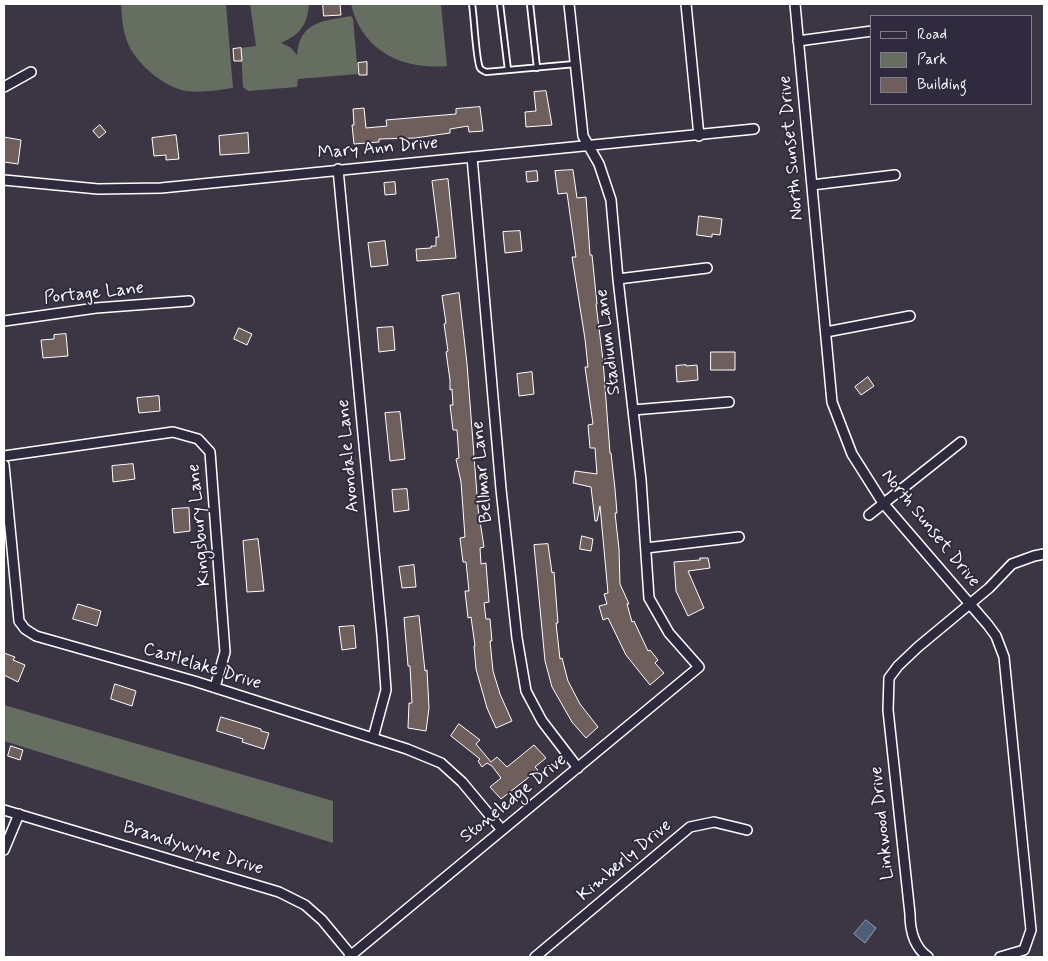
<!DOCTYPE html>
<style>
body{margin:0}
#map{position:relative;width:1048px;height:961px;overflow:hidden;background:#3c3543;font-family:Mynerve,sans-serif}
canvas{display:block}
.frame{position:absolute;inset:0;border:5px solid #fff;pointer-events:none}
.legend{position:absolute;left:870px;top:15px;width:162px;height:90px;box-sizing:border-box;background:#2f2a3d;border:1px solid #827f8b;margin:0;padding:6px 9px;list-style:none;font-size:15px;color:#fff}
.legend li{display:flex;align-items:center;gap:10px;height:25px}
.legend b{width:25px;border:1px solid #827f8b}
</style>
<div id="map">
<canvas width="1048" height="961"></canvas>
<div class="frame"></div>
<ul class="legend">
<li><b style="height:6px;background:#2f2a3d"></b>Road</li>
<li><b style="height:14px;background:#666e61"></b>Park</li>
<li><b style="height:14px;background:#6e5f5c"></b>Building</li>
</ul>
</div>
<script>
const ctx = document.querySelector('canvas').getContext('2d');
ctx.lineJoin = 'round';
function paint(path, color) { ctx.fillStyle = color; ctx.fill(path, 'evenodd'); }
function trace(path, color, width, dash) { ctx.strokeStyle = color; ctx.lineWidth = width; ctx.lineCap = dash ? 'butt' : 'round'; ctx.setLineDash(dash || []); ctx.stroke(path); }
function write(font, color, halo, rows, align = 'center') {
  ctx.font = font + ' Mynerve,sans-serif'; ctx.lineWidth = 4; ctx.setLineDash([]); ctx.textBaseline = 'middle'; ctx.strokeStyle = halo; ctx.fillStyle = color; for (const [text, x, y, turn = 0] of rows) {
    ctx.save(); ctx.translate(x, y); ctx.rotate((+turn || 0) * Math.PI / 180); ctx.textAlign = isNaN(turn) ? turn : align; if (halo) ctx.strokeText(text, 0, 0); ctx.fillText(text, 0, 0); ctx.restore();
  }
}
paint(new Path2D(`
 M121 4H226L233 88C219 90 201 93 187 91 164 88 132 61 126 38 122 27 122 15 121 4Z
 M250 4H309C307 25 301 34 281 43L290 47 297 55C300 21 323 21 351 16L353 19 358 74 298 79 297 87 248 91 243 87 241 48 256 46Z
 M351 4H441L447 66C402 70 362 51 351 4Z
 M4 705 333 801V843L4 741Z`), '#666e61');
const water = new Path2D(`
 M866 920 876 928 865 943 854 934Z`);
paint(water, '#4e5e78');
trace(water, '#959eae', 1);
const building = new Path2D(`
 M323 4H340L341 15 324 16Z
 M241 48 242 61H234L233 49Z
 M367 62V75H359L358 63Z
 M546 91 552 125 526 127 525 112 536 111 534 92Z
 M480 107 483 131 469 132 468 126 450 129V133L415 138 379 139V142L354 144 352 125H354L353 109 364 108 366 128 387 126 386 120 456 114V109Z
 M100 125 106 132 99 138 93 131Z
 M248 133 249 153 220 155 219 136Z
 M176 135 179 159 166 160V155L154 156 152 138Z
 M4 137 21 140 18 164 4 162Z
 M573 170 577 198 586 197 590 255H592L597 304H596L603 360 610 453H611L615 489 617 513H615L619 549 620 584 629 604H627L632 622 634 621 648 651 650 650 658 660 655 663 664 673 650 685 626 655 608 618 603 620 599 606 607 604 604 594 608 593 600 506 597 521H595L591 487 573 483 575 471 597 474 595 448H590L588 425 593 424 585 367H588L585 339 572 257H576L567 193 558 194 555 171Z
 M537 171 538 181 527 182 526 172Z
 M448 179 456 258 417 261 416 249 431 248V246H436V237H439L432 181Z
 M395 182 396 194 385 195 384 183Z
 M699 216 722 219 720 235 712 234V237L697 235Z
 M520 231 522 251 505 253 503 232Z
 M385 241 388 265 371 267 368 243Z
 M459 293 467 364 478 508 484 547 480 548 481 564 486 563 489 602 484 603 486 619H490L492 641H490L493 671 500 694 512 721 496 728 487 708 476 669 474 646H475L471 617 468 618 465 591H469L466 562H463L460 538 465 537 461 482 456 459 459 458 457 430H453L450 405H453L452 389 450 390V380L446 352 448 351 444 324 446 323 442 296Z
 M393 327 395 350 379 352 377 328Z
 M239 328 252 334 247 345 234 339Z
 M66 334 68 356 43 358 41 340 54 339V335Z
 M711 352H735V370H711Z
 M686 365V366L697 365 698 380 677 382 676 366Z
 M532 372 534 394 519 396 517 374Z
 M868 377 874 386 861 395 855 387Z
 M159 396 160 411 139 413 137 398Z
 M400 412 405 459 390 461 385 413Z
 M133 464 135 479 113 482 112 466Z
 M407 489 409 510 394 512 392 490Z
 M189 508 190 531 174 533 172 509Z
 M582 536 593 539 591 551 580 549Z
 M258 539 264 591 247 592 243 541Z
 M548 544 552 573 554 572 558 623H556L560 659 562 658 568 681 580 704 598 727 586 738 572 722 552 687 545 661 534 545Z
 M700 558H708L710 568 688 571 704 608 688 616 676 591 674 562 700 560Z
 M414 565 416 587 402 588 399 567Z
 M78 604 101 611 97 626 73 619Z
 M419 616 425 671 427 670 429 708 426 731 408 728 409 703H412L410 666H408L404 618Z
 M354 626 356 648 342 650 339 627Z
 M4 653 15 657 13 660 25 665 18 682 4 675Z
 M115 684 136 691 132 706 111 699Z
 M221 717 261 729V731L269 733 264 749 242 742 243 739 217 731Z
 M459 724 480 740 476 744 491 762 497 757 507 767 534 745 546 758 535 767 538 770 501 799 490 787 501 778 492 766 487 763 482 767 478 761 480 759 451 736Z
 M11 746 23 750 20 760 8 756Z`);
paint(building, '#6e5f5c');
trace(building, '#fff', 1);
const service = new Path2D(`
 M472 4C474 15 476 61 480 68 481 70 484 71 486 72L575 64
 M500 4 508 70
 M530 4 537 68`);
const minor = new Path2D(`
 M686 4 699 136
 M795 4 832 402 852 454 883 503 988 625 996 636 1004 657 1031 930 1024 950 1000 957
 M798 41 872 31
 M4 87 31 72
 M472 157 501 489 517 638 526 691 542 721 578 768
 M338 169 382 635 386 690 373 738
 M4 180 98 189 161 188 754 129
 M812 185 895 175
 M618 279 707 268
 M4 321 96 308 189 301
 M826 332 910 316
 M633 410 729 402
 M4 456 173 432 198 439 210 452 225 652 215 687
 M4 465 19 621 25 629 36 636 194 681 407 749 441 763 462 782 502 830
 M869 515 961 442
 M646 548 739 537
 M4 810 279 892 305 905 322 920 351 955
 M4 850 19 814
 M349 957 699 667 669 633 649 598 641 480 618 279 611 200 599 164 583 136 569 4
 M535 957 690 827 714 822 747 830
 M928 957C914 947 910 931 910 914L888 710 889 678 898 666 918 647 989 588 1012 564 1034 556 1044 554`);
trace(service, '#fff', 8);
trace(minor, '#fff', 12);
trace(service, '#2f2a3d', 4.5);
trace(minor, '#2f2a3d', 9);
write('18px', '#fff', '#2f2a3d', [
 ["North Sunset Drive",792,148,-95],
 ["Mary Ann Drive",378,149,-5],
 ["Portage Lane",94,294,-6],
 ["Stadium Lane",609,342,-97],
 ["Avondale Lane",349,456,-95],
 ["Bellmar Lane",483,472,-95],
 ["Kingsbury Lane",200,525,-95],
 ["North Sunset Drive",930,529,51],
 ["Castlelake Drive",202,667,17],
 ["Stoneledge Drive",514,799,-39],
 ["Linkwood Drive",883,823,-96],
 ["Brandywyne Drive",193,849,17],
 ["Kimberly Drive",625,861,-40]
]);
</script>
